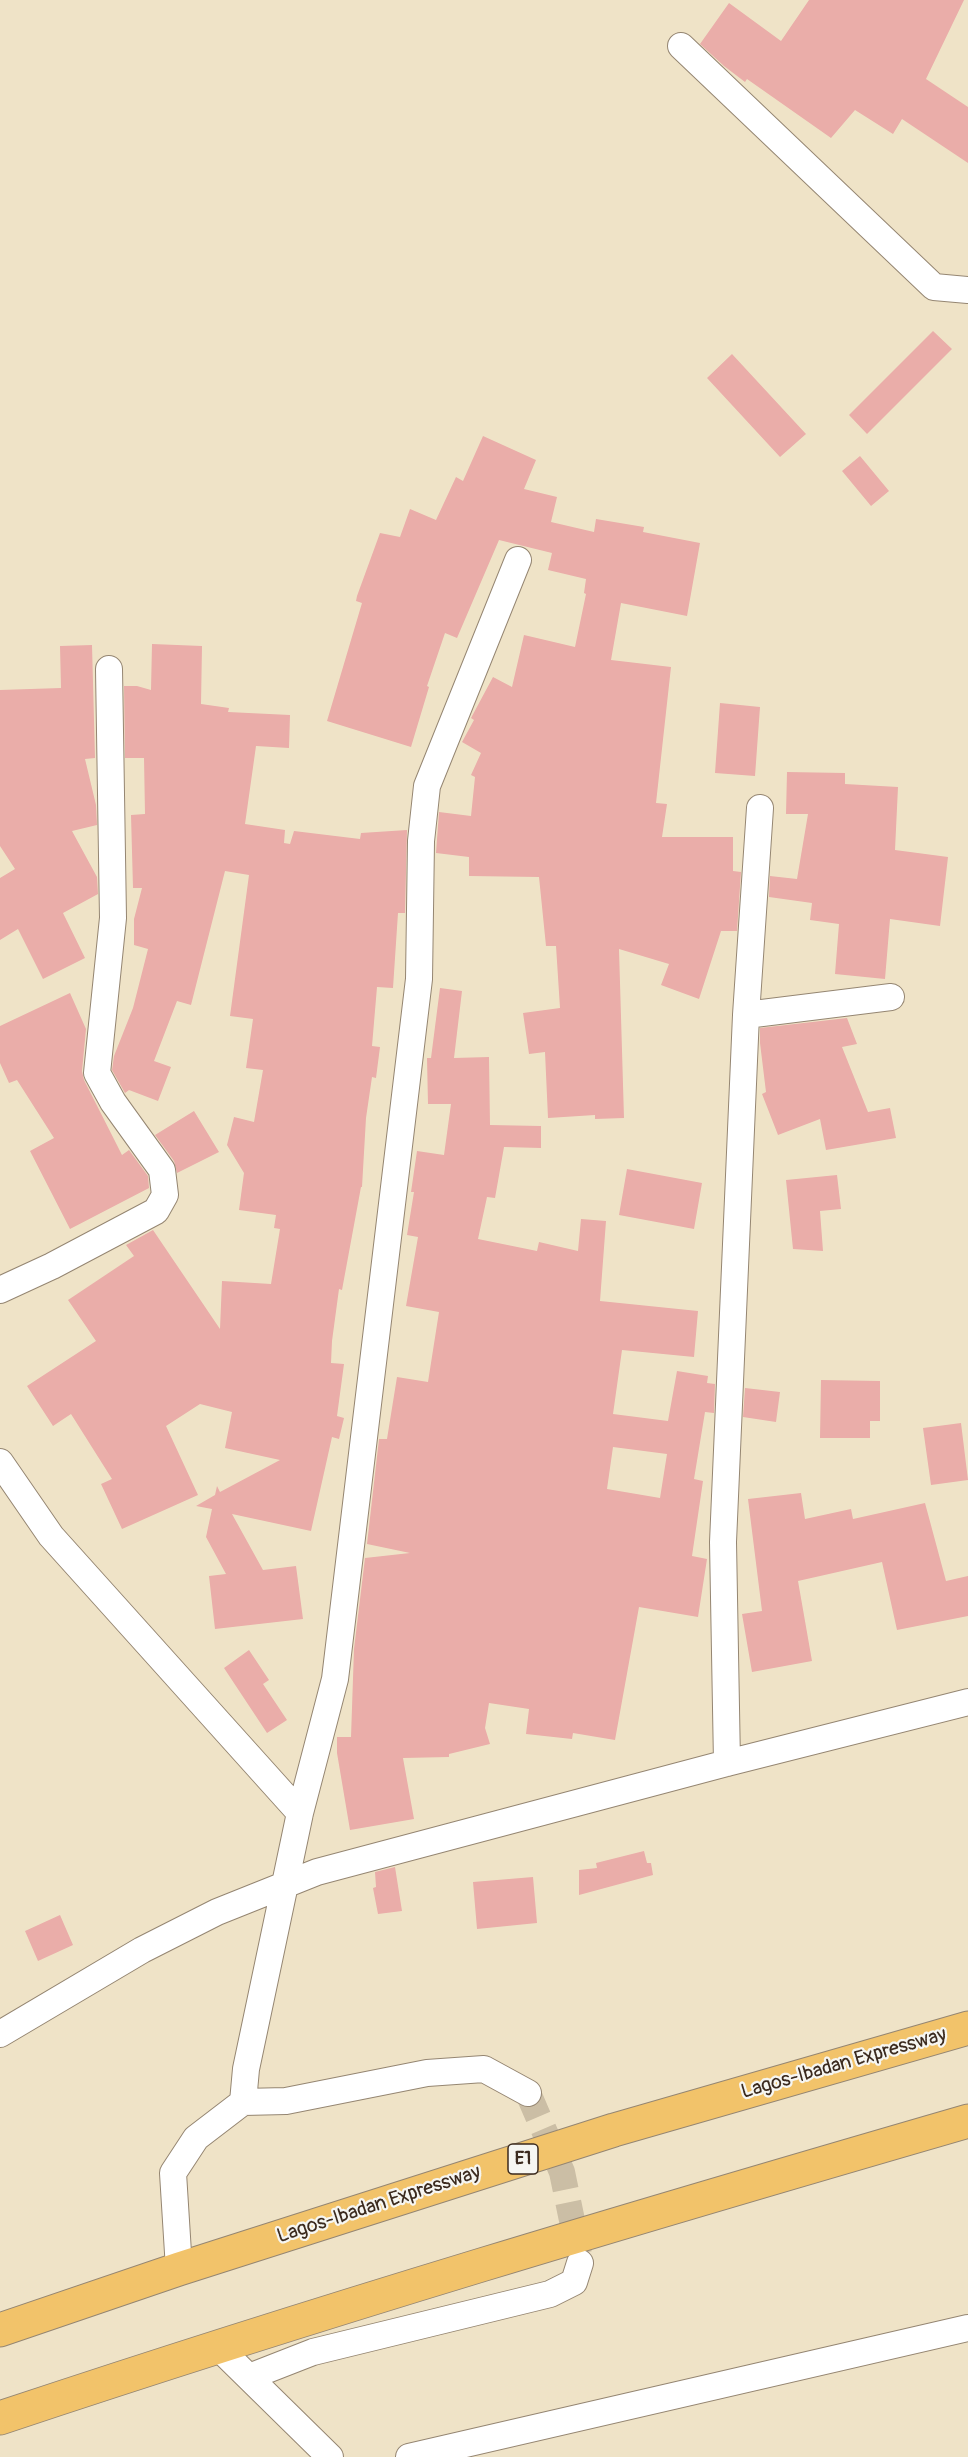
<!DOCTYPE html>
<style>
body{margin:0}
canvas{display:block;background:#efe3c7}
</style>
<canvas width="968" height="2457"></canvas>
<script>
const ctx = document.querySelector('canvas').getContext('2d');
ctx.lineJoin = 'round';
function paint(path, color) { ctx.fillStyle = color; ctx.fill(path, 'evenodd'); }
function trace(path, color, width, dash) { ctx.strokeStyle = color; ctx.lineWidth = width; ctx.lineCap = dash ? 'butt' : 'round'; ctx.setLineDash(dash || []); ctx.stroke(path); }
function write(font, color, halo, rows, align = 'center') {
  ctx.font = font + ' Pangolin,sans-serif'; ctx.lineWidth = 4.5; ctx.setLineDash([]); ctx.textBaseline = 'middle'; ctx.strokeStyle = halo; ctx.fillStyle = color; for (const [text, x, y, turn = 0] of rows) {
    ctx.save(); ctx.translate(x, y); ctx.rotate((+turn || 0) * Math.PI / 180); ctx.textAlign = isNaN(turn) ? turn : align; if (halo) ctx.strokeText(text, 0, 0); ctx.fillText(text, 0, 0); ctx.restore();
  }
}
paint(new Path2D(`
 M809 0H964L926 79 968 107V163L902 119 893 134 855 110 831 138 747 79 745 82 724 66 700 44 729 3 781 41Z
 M933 331 952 349 867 434 849 415Z
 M732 354 806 434 780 457 707 378Z
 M483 436 536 460 524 489 557 497 551 522 594 532 596 519 644 527 643 532 700 543 687 616 621 603 611 660 671 667 656 803 667 804 662 837H733V871L741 872 737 931H721L699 999 661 985 669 964 619 949 624 1118 595 1119V1115L548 1118 545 1052 529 1054 523 1013 560 1008 556 946H546L539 877 469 876V857L436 853 439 812 471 816 475 777 471 775 481 753 462 742 474 720 471 718 493 677 512 687 524 635 575 647 586 594 584 593 586 579 548 570 552 553 499 540 457 638 445 633 427 686 429 687 411 747 327 721 362 603 356 601 357 596 380 533 400 537 410 509 436 520 456 477 463 481Z
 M860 456 889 491 871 506 842 471Z
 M152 644 202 646 201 704 229 708 228 712 290 715 289 748 256 746 245 824 285 830 284 843 290 844 294 831 360 839 361 833 407 830 405 913H398L393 988 377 987 372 1046 380 1047 376 1078 372 1077 366 1118 362 1187H361L342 1290 339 1289 332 1341 331 1363 344 1364 337 1416 344 1418 339 1439 332 1437 311 1531 232 1514 263 1570 296 1566 303 1619 215 1629 209 1576 226 1574 206 1537 212 1509 196 1506 215 1495 217 1486 220 1492 280 1460 225 1448 232 1412 200 1404 166 1426 198 1495 122 1529 101 1484 112 1479 71 1414 53 1426 27 1386 96 1341 68 1300 134 1256 126 1245 153 1230 220 1329 222 1281 271 1284 280 1229 274 1228 276 1215 239 1210 244 1173 227 1145 234 1117 254 1122 263 1070 246 1068 253 1019 230 1016 249 875 225 871 191 1005 177 1001 154 1061 171 1067 158 1101 129 1090 125 1093 112 1070 114 1056 133 1008 148 949 134 945V919L142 888H133L131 815 145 814 144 758H125L124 686H137L151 690Z
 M92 645 95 758 85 759 96 805 97 825 72 831 97 877 98 894 63 913 85 958 43 979 18 929 0 940V878L15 869 0 846V690L61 688 60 646Z
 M720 703 760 707 755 776 715 773Z
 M787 772 845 773V784L898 787 895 850 948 857 940 926 890 919 885 979 835 974 839 924 810 920 812 903 769 897 770 876 797 879 808 814H786Z
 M440 988 462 991 454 1058 489 1057 490 1125 541 1126V1148L504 1147 495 1198 487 1197 478 1239 537 1251 539 1242 578 1251 581 1219 606 1221 600 1301 698 1311 694 1357 622 1350 613 1414 668 1421 677 1371 708 1376 707 1383 715 1384 714 1413 705 1412 694 1479 703 1481 692 1556 707 1559 698 1617 639 1607 615 1740 573 1733 572 1739 526 1734 529 1709 489 1703 485 1728 490 1744 449 1754V1757L403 1758 414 1819 350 1830 337 1753V1737H351L354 1649 365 1558 410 1553 367 1544 379 1439H387L397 1377 428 1382 439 1312 406 1306 418 1237 407 1235 414 1192H411L417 1151 444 1155 451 1104H428L427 1058H431ZM613 1447 667 1454 660 1498 607 1489Z
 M70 993 86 1029 82 1071 84 1080 122 1155 129 1150 148 1176 149 1188 70 1229 30 1151 54 1138 17 1080 9 1083 0 1063V1026Z
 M847 1018 857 1044 842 1047 868 1112 890 1108 896 1138 826 1150 820 1119 778 1135 762 1094 766 1092 760 1043V1028Z
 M194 1111 219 1152 177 1173 174 1161 155 1135Z
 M627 1169 702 1183 694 1229 619 1215Z
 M837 1175 841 1209 820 1211 823 1251 793 1249 786 1180Z
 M821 1380 880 1381V1421H870V1438H820Z
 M745 1388 780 1392 776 1422 743 1417Z
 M961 1423 968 1480 931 1485 923 1428Z
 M801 1493 805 1519 851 1509 853 1519 925 1503 946 1581 968 1576V1616L897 1630 882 1562 798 1581 812 1661 752 1672 742 1614 762 1611 748 1499Z
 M249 1650 269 1680 263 1684 287 1720 267 1733 224 1668Z
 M644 1851 647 1863H651L653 1875 579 1895V1870L597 1868 596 1863Z
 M395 1867 402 1911 378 1914 373 1888 376 1887 375 1872Z
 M533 1877 537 1923 477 1929 473 1882Z
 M60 1915 73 1945 38 1961 25 1931Z`), '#eaada9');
trace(new Path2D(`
 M528 2093 562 2172 579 2254`), '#cbbea5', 26, [26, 13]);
const minor = new Path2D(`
 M681 46 934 287 968 290
 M746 1015 891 997
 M0 1290 52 1266 156 1211 165 1195 162 1170 113 1102 97 1073 113 918 109 669
 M0 1462 51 1536 300 1813
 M727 1763 723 1542 746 1015 760 808
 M0 2034 142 1950 217 1912 317 1872 727 1763 968 1702
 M243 2102 286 2101 427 2073 484 2069 528 2093
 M179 2269 173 2173 196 2138 243 2102 246 2069 300 1813 335 1679 419 979 421 841 427 786 518 560
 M218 2347 330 2457
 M249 2377 313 2352 550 2294 574 2282 580 2263
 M409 2457 968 2328`);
const motorway = new Path2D(`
 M0 2330 179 2269 614 2130 968 2028
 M0 2418C320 2311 644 2215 968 2121`);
trace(minor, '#958672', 28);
trace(motorway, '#958672', 35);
trace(minor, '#fff', 26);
trace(motorway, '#f2c36a', 33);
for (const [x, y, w] of [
 [523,2159,30]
]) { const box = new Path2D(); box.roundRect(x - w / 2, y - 15, w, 30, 4.5); ctx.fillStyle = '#f6f6f2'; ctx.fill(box); trace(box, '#3b2a1e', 1.5); }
write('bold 18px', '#3b2a1e', null, [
 ["E1",523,2159]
]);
write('20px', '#3b2a1e', '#f6f6f2', [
 ["Lagos-Ibadan Expressway",844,2064,-16],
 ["Lagos-Ibadan Expressway",379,2205,-18]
]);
</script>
